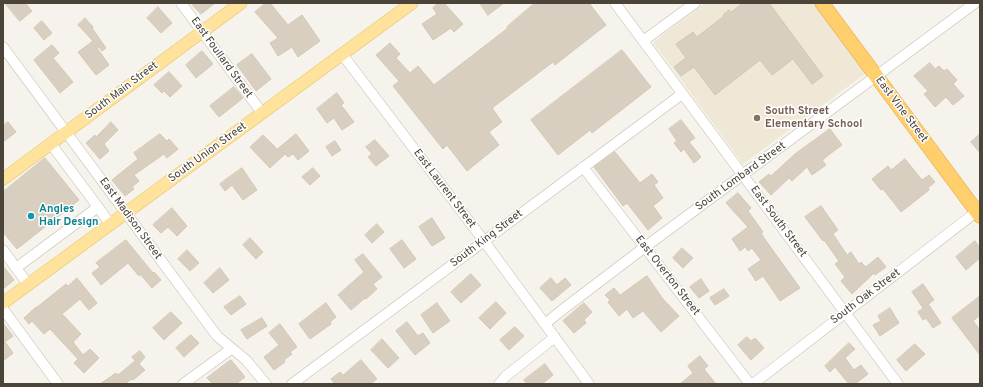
<!DOCTYPE html>
<style>
body{margin:0}
#map{position:relative;width:983px;height:387px;overflow:hidden;background:#f6f3ec;font-family:Overpass,sans-serif}
canvas{display:block}
.frame{position:absolute;inset:0;border:4px solid #4b4439;pointer-events:none}
</style>
<div id="map">
<canvas width="983" height="387"></canvas>
<div class="frame"></div>
</div>
<script>
const ctx = document.querySelector('canvas').getContext('2d');
ctx.lineJoin = 'round';
function paint(path, color) { ctx.fillStyle = color; ctx.fill(path, 'evenodd'); }
function trace(path, color, width, dash) { ctx.strokeStyle = color; ctx.lineWidth = width; ctx.lineCap = dash ? 'butt' : 'round'; ctx.setLineDash(dash || []); ctx.stroke(path); }
function write(font, color, halo, rows, align = 'center') {
  ctx.font = font + ' Overpass,sans-serif'; ctx.lineWidth = 3; ctx.setLineDash([]); ctx.textBaseline = 'middle'; ctx.strokeStyle = halo; ctx.fillStyle = color; for (const [text, x, y, turn = 0] of rows) {
    ctx.save(); ctx.translate(x, y); ctx.rotate((+turn || 0) * Math.PI / 180); ctx.textAlign = isNaN(turn) ? turn : align; if (halo) ctx.strokeText(text, 0, 0); ctx.fillText(text, 0, 0); ctx.restore();
  }
}
paint(new Path2D(`
 M705 3H814L866 73 743 164 653 42Z`), '#efe8d6');
const building = new Path2D(`
 M5 3H25L32 11 20 21Z
 M191 3H215L201 14Z
 M266 3H270L288 25 302 15 320 41 298 57 292 47 278 56 270 43 278 38 255 12Z
 M438 3H444L463 24 454 32 451 28 433 40 422 24 437 14 433 8Z
 M480 3H504L488 15Z
 M535 3H589L606 25 555 65 553 62 492 108 502 122 489 132 499 145 467 171 447 145 443 149 393 86 399 81 376 55 390 43 400 54 396 58 410 73 418 66 434 85 508 28 507 27Z
 M743 3H769L823 76 812 84 793 59 772 75 760 60 715 95 694 67 681 76 674 67 686 58 676 44 693 32 697 37 724 16 723 15 729 10 731 12Z
 M158 7 172 23 161 33 147 18Z
 M85 18 93 27 92 28 106 48 102 51 99 47 97 48 109 65 96 75 78 52 93 41 78 25Z
 M42 21 52 33 44 40 34 28Z
 M52 45 59 53 53 58 73 82 60 93 34 60Z
 M622 50 651 87 592 133 590 130 558 155 531 120Z
 M202 51 213 64 196 78 186 65Z
 M252 54 271 79 256 91 237 65Z
 M930 63 935 69 939 66 944 71 947 69 957 80 953 84 964 96 953 105 946 97 935 107 924 94 928 91 914 76Z
 M169 72 182 86 170 97 164 91 162 93 154 85Z
 M234 87 243 98 219 117 210 106Z
 M337 93 344 103 341 105 354 122 342 130 334 118 327 123 317 109Z
 M681 120 695 138 689 142 701 157 694 163 684 149 681 152 674 143 677 141 669 129Z
 M8 122 16 132 3 142V126Z
 M111 122 118 130 104 144 109 151 100 159 86 143 95 135 96 137Z
 M830 129 842 145 822 160 826 165 812 175 807 167 792 181 789 178 771 195 759 182 769 174 771 176 795 154Z
 M160 134 167 141 169 139 178 149 167 158 164 154 134 175 139 181 132 187 134 189 125 196 112 180 138 159 134 153Z
 M296 134 309 151 298 160 293 154 288 157 285 154 270 168 250 147 263 135 277 149Z
 M980 134V153L971 142Z
 M375 140 389 156 376 166 368 157 372 154 366 147Z
 M335 141 341 150 332 156 326 147Z
 M615 152 640 183 652 174 658 182 654 185 663 198 653 206 662 218 648 230 627 203 623 206 594 167Z
 M45 158 79 200 17 249 3 232V192Z
 M905 159 922 180 929 175 935 182 928 188 929 190 901 212 883 189 881 190 872 179 888 166 891 170Z
 M242 168 257 190 243 200 232 185 225 191 220 184Z
 M313 168 320 176 310 185 302 177Z
 M738 193 751 208 748 211 763 232 761 233 764 238 800 288 780 301 763 276 756 281 748 269 761 260 752 248 748 251 745 247 740 251 732 239 748 227 726 203Z
 M821 206 838 230 833 234 847 255 851 252 859 264 861 262 866 267 878 257 886 267 875 275 874 273 852 294 841 281 845 277 835 264 839 261 824 240 823 241 805 217Z
 M172 208 187 226 177 236 168 227 161 233 153 225Z
 M432 218 445 238 432 246 419 227Z
 M377 224 384 232 372 243 365 235Z
 M250 238 263 252 256 259 243 245Z
 M126 240 153 273 154 272 161 280 152 288 140 274 139 276 128 263 101 285 92 273 100 267 96 263Z
 M402 240 416 259 404 268 390 249Z
 M975 241 980 248V258L966 270 956 257Z
 M682 248 693 258 683 268 673 258Z
 M187 250 199 263 190 271 178 259Z
 M363 254 382 277 373 284 377 289 366 299 365 298 351 310 338 295 364 272 355 260Z
 M3 266 14 280 3 289Z
 M220 268 229 280 213 293 204 283Z
 M471 274 481 285 461 303 451 292Z
 M647 276 663 299 679 316 661 332 643 311 633 318 627 309 619 316 608 302 610 300 605 295 614 288 620 295Z
 M77 278 97 303 89 310 80 299 62 314 81 334 73 342 83 355 90 349 99 358 84 373 74 363 78 359 50 329 44 334 32 321 29 324 24 318 36 307V308L66 284 68 286Z
 M551 278 557 285 565 278 571 285 552 301 540 288Z
 M701 279 709 291 699 298 690 287Z
 M923 284 934 300 923 308 912 292Z
 M724 289 729 296 715 305 710 298Z
 M240 296 246 304 231 315 224 307Z
 M980 296V315L973 321 980 330V355L952 318Z
 M496 302 506 313 490 329 479 318Z
 M326 303 336 317 330 322 331 324 310 339 299 324Z
 M437 303 450 321 433 333 421 315Z
 M584 303 592 312 584 320 586 323 574 333 563 321Z
 M929 305 941 323 933 328 926 318 923 320 918 312Z
 M890 308 899 323 880 336 873 325 881 321 878 316Z
 M171 312 182 323 164 340 153 328Z
 M262 318 267 326 247 339 241 330Z
 M407 322 418 336 423 333 430 343 415 355 396 331Z
 M3 323 13 336 5 342 13 353 3 361Z
 M280 324 297 347 290 352 292 354 284 360 285 362 274 370 264 357 279 345 269 333Z
 M515 327 524 336 509 350 500 340Z
 M191 335 199 343 184 357 176 348Z
 M747 337 751 341 755 338 764 348 751 360 738 345Z
 M382 339 399 358 388 368 371 350Z
 M849 343 855 349 845 358 854 370 861 365 868 374 855 384H849L835 367 830 372 825 366Z
 M915 344 925 354 906 371 897 360Z
 M140 351 145 357 139 364 145 370 133 380 132 379 124 384H100L116 373 118 375 135 361 132 357Z
 M700 356 708 366 704 369 716 384H680L693 373 688 366Z
 M231 360 245 377 236 384H213L207 378Z
 M361 360 377 379 370 384H335L331 379 340 372 343 375Z
 M545 364 553 375 542 384H527L524 380Z`);
paint(building, '#d8cfc1');
trace(building, '#d3c7b4', 1);
const minor = new Path2D(`
 M181 3 262 113
 M615 3 898 384
 M643 41 695 3
 M3 47 217 336 246 360 266 384
 M342 54 484 241 589 384
 M583 167 750 384
 M98 207 110 224
 M3 250 16 268 98 207 51 144
 M16 268 28 284
 M3 309 58 384
 M545 324 562 310 645 247 975 3
 M183 384 231 349
 M292 384 682 94
 M499 384 506 376 555 337
 M753 384 980 209`);
const major = new Path2D(`
 M3 179 241 3
 M3 303 412 3`);
const highway = new Path2D(`
 M822 3 980 216`);
trace(minor, '#c2bbae', 11);
trace(major, '#e6c16a', 13);
trace(highway, '#e0a43c', 15);
trace(minor, '#fff', 10);
trace(major, '#ffe39c', 12);
trace(highway, '#ffcf6e', 14);
for (const [x, y, r, color] of [
 [757,118,4,"#8d6e63"],
 [31,216,4,"#0f9aa8"]
]) { const dot = new Path2D(); dot.arc(x, y, r, 0, 2 * Math.PI); ctx.fillStyle = color; ctx.fill(dot); trace(dot, '#fff', 1.5); }
write('11px', '#4b4439', '#fff', [
 ["East Foullard Street",221,58,54],
 ["South Main Street",122,91,-37],
 ["East Vine Street",901,110,53],
 ["South Union Street",208,153,-36],
 ["South Lombard Street",741,177,-36],
 ["East Laurent Street",444,189,53],
 ["East Madison Street",130,219,54],
 ["East South Street",778,222,53],
 ["South King Street",487,239,-37],
 ["East Overton Street",667,276,52],
 ["South Oak Street",866,297,-37]
]);
write('bold 11px', '#785e54', '#fff', [
 ["South Street",765,112],
 ["Elementary School",765,125]
], 'left');
write('bold 11px', '#0d838f', '#fff', [
 ["Angles",39,210],
 ["Hair Design",39,223]
], 'left');
</script>
